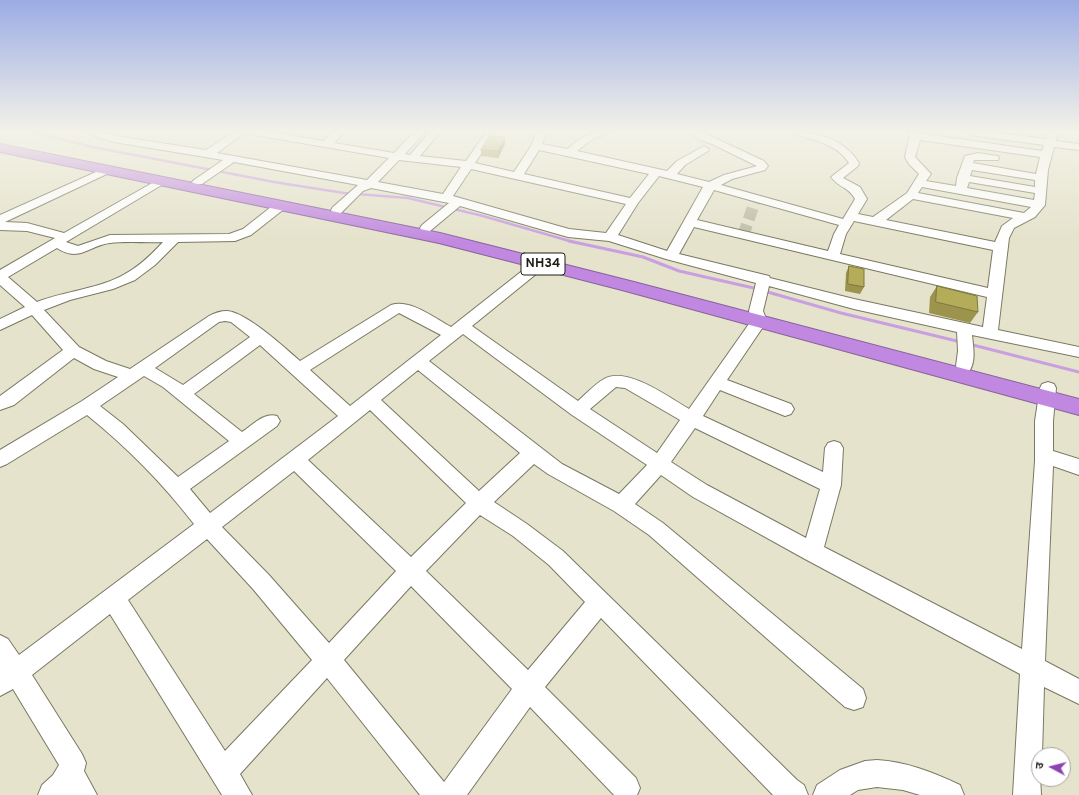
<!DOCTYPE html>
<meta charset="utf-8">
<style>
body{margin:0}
#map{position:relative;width:1079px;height:795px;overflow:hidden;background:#e5e3cb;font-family:Overpass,"Noto Sans Devanagari",sans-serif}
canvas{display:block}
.north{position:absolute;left:1031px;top:747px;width:40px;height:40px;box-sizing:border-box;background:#fff;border:1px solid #a5a5a2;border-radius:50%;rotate:277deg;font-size:11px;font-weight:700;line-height:16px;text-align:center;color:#1f1e16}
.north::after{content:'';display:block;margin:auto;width:14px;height:18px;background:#8e42b3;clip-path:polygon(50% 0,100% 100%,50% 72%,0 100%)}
</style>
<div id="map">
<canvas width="1079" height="795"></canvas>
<div class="north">उ</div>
</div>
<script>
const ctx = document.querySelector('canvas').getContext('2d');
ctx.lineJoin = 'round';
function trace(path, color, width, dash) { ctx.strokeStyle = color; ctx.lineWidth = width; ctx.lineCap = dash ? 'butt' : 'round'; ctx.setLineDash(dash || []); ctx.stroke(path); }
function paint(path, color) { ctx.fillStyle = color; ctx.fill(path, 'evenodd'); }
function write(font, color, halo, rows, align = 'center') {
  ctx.font = font + ' Overpass,sans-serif'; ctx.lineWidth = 3; ctx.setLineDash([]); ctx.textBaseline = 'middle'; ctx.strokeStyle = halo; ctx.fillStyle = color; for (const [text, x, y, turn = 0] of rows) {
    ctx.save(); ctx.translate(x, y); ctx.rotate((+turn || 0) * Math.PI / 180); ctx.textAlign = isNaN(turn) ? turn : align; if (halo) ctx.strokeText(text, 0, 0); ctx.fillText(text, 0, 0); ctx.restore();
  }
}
trace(new Path2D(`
 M31 132 93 147 274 182 344 193 408 198 483 216 573 242`), '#c99fe1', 2.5);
trace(new Path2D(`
 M569 241 643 257 679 271 758 289
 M764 291 841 313 961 342
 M969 344 1079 372`), '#c99fe1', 3);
trace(new Path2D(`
 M743 236 756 198`), '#bdbca7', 12, [12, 5.5]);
const minor = new Path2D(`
 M87 132H102L116 136 206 150 234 132H246L217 153 367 180 389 158 255 135 250 132H272L323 141 333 132H344L334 143 394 153 414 132H425L405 154 410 155 430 132H440L420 156 466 161 486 132H496L475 163 514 172 531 146 537 132H547L542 144 567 149C584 136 586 132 608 132L607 134 594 138 577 151 667 171 677 161 704 146 709 149 708 151 685 165 677 174 709 182 724 175 757 166 712 144 698 139 691 132H702L764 161 768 166 765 170 732 179 721 185 843 219 855 199C849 187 839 188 831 177L849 163C837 144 814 140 794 134L793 132C819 132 845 140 859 163L858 166 843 178 860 187 867 199 858 214 873 217 907 193 919 174 909 164 905 157 909 139 908 132H918L919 133 1042 151 1044 145 970 135 965 132H992L1046 139 1047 132H1057L1056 141 1079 144V150L1054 147 1048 170 1045 205 1035 217 1014 228 1009 238 998 330 1079 347V357L972 335C973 346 976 360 970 370L964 372 958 370 956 366 958 351 957 332 854 309 769 286 763 311 767 321 727 380 791 404 794 409 791 414 785 416 720 390 703 416 823 472 825 448 828 443 834 441 840 443 843 448 841 485 824 547 1022 649 1035 461V421L1040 388 1042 384 1048 382 1054 384 1056 388 1053 421V451L1079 459V475L1053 466 1045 661 1079 679V704L1044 687 1042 755H1039L1041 795H1013L1020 674 805 559 693 497 661 475 635 504 663 523 863 689 866 698 863 707 854 710 845 707 649 535 614 511 548 474 534 464 494 502 527 524 563 551 797 780 804 785 808 795H773L601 618 545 687 636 778 640 788 637 795H614L530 707 467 795H420L327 678 240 774 252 795H222L110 614 32 675 82 754 86 763 84 771 97 795H38L42 785 53 775 59 765 13 689 0 696V635L8 639 19 655 194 524C163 484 127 447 87 415L7 464 0 467V450L82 401 118 377 94 369 74 358 14 405 0 410V396L63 350 32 315 0 330V319L25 307 0 285V270L55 238 27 231 0 230V215L107 167 113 170 111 172 5 222 27 223 64 233 161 178 165 179 167 181 165 183 66 242 78 246 110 235 229 234 243 229 276 203H284L286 206 284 209 251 235 235 241 178 242 155 265 135 280 113 289 70 300 44 310 79 347 106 361 130 369 209 316C214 313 221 311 227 311 246 312 285 348 300 361L391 305C411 299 434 318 451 327L536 260H546L548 263 546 266 472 326 578 401C586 394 595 384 604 379 627 366 668 397 689 409L751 321 749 311 756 283 666 259 609 241 568 237 460 206 430 231H422L420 228 422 225 449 203 371 188 363 191 341 213H333L331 210 333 207 358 185 234 162 202 184H194L192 182 194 180 223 160 114 142 88 134ZM920 140 1040 157 1036 174 973 163 974 160H998L999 158 998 156 978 153 965 156 957 178 956 186 926 181 931 174 915 157ZM539 150 649 174 630 198 524 174ZM399 160 461 167 443 194 378 182ZM471 169 626 204 606 233 569 229 453 196ZM972 170 1035 180V187L970 176ZM659 176 703 187 667 251 618 235 638 203ZM969 182 1035 193 1034 200 967 188ZM922 187 1031 207 1024 213 918 193ZM714 190 839 225 834 234 828 251 697 220ZM913 199 1013 218 1002 226 995 242 886 220ZM854 221 993 250 988 288 840 254 846 234ZM694 227 987 297 983 327 854 299 770 278 769 276 679 254ZM163 242C152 254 140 266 125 274 99 289 65 291 37 302L8 277 57 248C79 263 90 245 110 243 127 241 146 243 163 242ZM399 313 441 335 350 406 310 370ZM225 321 231 322 250 337 183 385 155 368 219 322ZM463 334 572 415 647 465 619 494 562 464 429 361ZM260 345 338 416 210 513 190 489 277 426 280 421 277 416C264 412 253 425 242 432L194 394ZM418 370 520 453 479 491 381 400ZM144 376 163 387 229 441 178 477 123 424 100 406ZM616 387 625 388 680 420 657 453 590 409ZM370 410 466 503 411 557 308 460ZM695 428 820 489 806 538 707 485 671 462ZM294 471 396 571 329 643 269 575 222 527ZM480 515 513 536 549 565 585 602 528 670 426 571ZM207 539 253 589 312 660 225 751 128 600ZM411 586 512 689 444 782 344 660Z
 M877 760C907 762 933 772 960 785L964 795H920L903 790 877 787 858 790 850 795H813L817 785 840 770 865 761Z`);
const highway = new Path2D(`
 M0 144 440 233 634 282 1079 399V415L622 290 439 243 0 152Z`);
trace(minor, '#7a7863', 2);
trace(highway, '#88639a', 2);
paint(minor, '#fff');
paint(highway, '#c188e1');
paint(new Path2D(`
 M505 144 498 158 481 156V150Z
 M849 266 864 287 860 294 845 291 846 273Z
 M937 286 978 312 970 323 929 313 930 297Z`), '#9c944d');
paint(new Path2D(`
 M505 137V144L498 158V151Z`), '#7f783f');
const building = new Path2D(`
 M490 136 505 137 498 151 481 150Z
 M849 266 864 269V287L848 284Z
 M937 286 977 296 978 312 936 302Z`);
paint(building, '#b5ac5a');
trace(building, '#7f783f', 1);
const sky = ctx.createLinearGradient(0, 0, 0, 243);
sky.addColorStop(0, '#9bace5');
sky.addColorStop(0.54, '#f3f2e8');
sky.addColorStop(1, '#f3f2e800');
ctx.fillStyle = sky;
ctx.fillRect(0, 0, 1079, 243);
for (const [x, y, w] of [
 [543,264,44]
]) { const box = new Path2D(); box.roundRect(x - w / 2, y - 11, w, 22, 3); ctx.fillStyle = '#fff'; ctx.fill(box); trace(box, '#1f1e16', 1); }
write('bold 13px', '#1f1e16', null, [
 ["NH34",543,264]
]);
</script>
